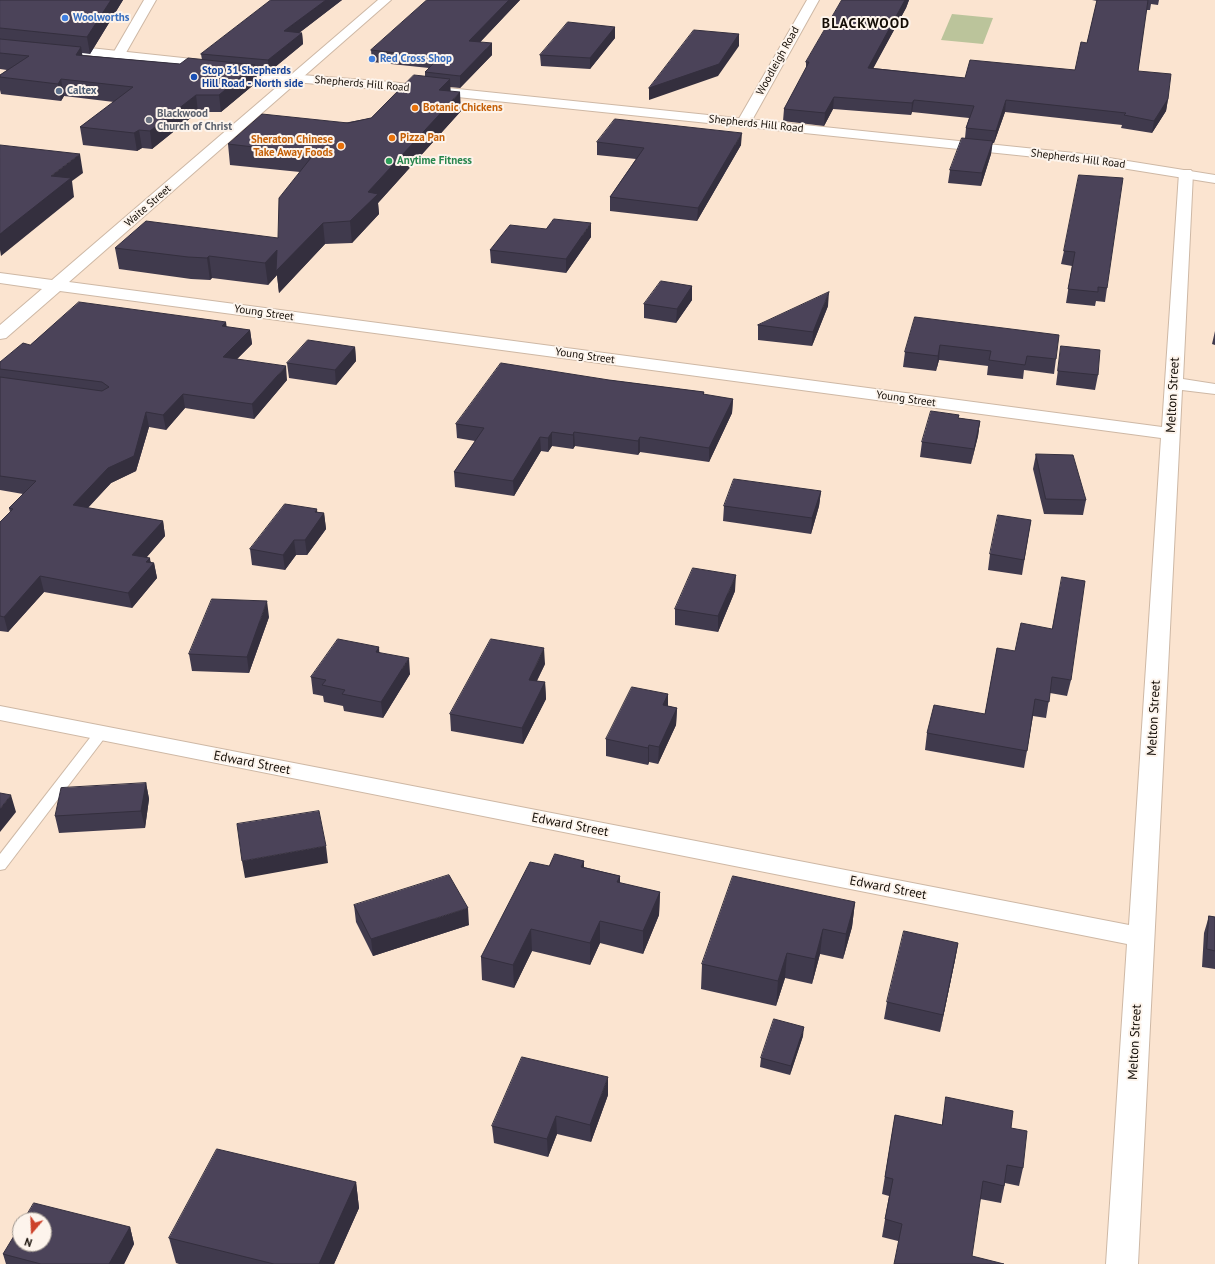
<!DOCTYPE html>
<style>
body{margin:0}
#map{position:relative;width:1215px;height:1264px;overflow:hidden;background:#fbe4d0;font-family:"PT Sans",sans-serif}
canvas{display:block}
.north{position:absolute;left:12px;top:1212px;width:40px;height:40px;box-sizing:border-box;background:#fdf4ec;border:1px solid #a09890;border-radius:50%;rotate:199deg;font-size:11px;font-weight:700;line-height:16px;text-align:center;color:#140d06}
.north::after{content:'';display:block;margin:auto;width:14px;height:18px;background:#cd4129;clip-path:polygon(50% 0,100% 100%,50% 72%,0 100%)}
</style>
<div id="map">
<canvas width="1215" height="1264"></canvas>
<div class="north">N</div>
</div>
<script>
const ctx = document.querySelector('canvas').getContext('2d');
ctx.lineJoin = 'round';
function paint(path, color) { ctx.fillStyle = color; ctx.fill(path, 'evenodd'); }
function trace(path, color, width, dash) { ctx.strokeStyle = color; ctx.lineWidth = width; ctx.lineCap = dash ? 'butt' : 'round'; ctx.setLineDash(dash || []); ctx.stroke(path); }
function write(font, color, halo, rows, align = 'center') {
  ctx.font = font + ' "PT Sans",sans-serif'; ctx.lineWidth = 4; ctx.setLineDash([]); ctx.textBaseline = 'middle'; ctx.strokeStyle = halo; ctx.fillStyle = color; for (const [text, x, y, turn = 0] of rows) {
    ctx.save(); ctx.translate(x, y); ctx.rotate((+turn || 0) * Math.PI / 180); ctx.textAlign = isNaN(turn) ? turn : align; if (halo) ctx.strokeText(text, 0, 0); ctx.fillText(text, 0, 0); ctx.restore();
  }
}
paint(new Path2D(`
 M952 14 993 18 983 44 941 40Z`), '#bbc49b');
const lane = new Path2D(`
 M101 728 106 730 108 733 106 736 5 869 0 870V854L96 730Z`);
const street = new Path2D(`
 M144 0H156L119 65H109L108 62Z
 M378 0H391L69 282 1162 427 1179 173 1181 170H1191L1193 173 1183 379 1215 384V394L1182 390 1138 1264H1106L1127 944 0 720V706L1129 925 1161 438 60 291 6 338 0 339V325L42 289 0 283V273L52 280Z
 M807 0H819L751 122 749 125H739L737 122Z`);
const secondary = new Path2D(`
 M62 45 211 61 217 65 211 69 58 52 56 49Z
 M226 69 390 82 1084 154 1215 175V183L1084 162 390 90 221 76 219 73Z`);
trace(lane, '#ceb8a5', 2);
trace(street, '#ceb8a5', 2);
trace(secondary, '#ceb8a5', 2);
paint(lane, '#fff');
paint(street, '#fff');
paint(secondary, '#fff');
paint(new Path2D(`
 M0 0H123L90 54 82 53V55L180 64 202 60 201 54 271 0H342L299 33H302L303 44 269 72 256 71 257 82 221 112H198L152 149 142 148 137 151 83 145 80 127 114 102 64 96 61 101 1 94 0 90V75L7 70 0 69Z
 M427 0H520L480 42 492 55 460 88 450 87V91L461 111 378 203 379 214 352 243 325 244 279 293 277 275 268 285 212 278 210 280 191 279 119 269 115 248 278 238 300 172 230 165 228 144 371 118 425 76V72L429 68 372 62 371 50Z
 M842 0H909L906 8 873 68 965 78 1075 70 1087 43 1097 1 1092 0H1159L1158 5 1151 4 1150 10H1146L1138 71 1168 99 1166 111 1152 133 1121 128 1122 125 1005 112 994 143H992L991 154 981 186 948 183 950 170 965 138 966 128 969 118 912 112 911 115 833 109 824 126 783 121 784 109 806 69V62Z
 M615 27V38L590 69 541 66 540 55Z
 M597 142 741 145 697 221 610 211V197L636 159 597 155Z
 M1079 175 1107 288 1105 302 1096 301 1095 306 1066 303 1072 266 1061 264 1064 251Z
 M546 229 591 237 566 273 491 263 490 250Z
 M692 286V300L676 323 644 318V304Z
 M828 306 812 346 758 340V325Z
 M915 317 1056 359 1054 374 1024 370 1023 379 987 375 988 366 939 360 936 371 903 367 905 352Z
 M226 322V327L250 330 252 344 237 359 287 380 254 419 185 408 166 430 149 427 136 471 111 483 88 508 163 521 165 536 147 557 151 562 154 563 157 578 132 608 44 592 8 632 0 631V522L10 512 9 508 23 494 0 490V362L30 345Z
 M1215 331V345L1212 344Z
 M1061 346 1098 375 1095 390 1056 385Z
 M355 347 356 361 336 385 289 378 287 363Z
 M609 380 704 392V395L733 399 732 413 709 462 640 452 638 455 575 446 573 449 552 446 548 452 541 451 514 496 455 487 454 472 475 441 457 438 456 424Z
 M959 415 958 418 980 421 978 436 971 464 920 457 922 442Z
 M1036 454 1086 500 1083 515 1044 514 1033 469Z
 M821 491 819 506 811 534 723 521 724 506Z
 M317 512 324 513 326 529 307 555H296L285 570 252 565 250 549Z
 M1031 520 1022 575 988 570 990 554Z
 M735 591 718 632 675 625V609Z
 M269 617 249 673 192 671 189 654Z
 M379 647V652L410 674 383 718 344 711 343 706 324 702 323 696 313 694 311 677Z
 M997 648 1071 680 1067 696 1050 693 1046 718 1033 716 1024 768 925 750 927 733 985 714Z
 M545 664 537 681 545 682 546 699 523 744 451 731 450 714Z
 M668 694V706L677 708 676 725 658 764 649 762 648 765 606 756V739Z
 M146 783 149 799 145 828 59 833 55 816Z
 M584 861V867L620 876V883L660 892 659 915 643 954 600 943 590 965 532 951 514 988 482 980 481 957 549 866Z
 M855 902 852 927 843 959 820 954 812 984 785 978 776 1006 701 989 702 964Z
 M354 905 469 925 373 956 356 922Z
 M1209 916 1215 917V969L1202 967 1204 933Z
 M958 943 955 960 940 1032 884 1019 887 1002Z
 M803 1036 790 1075 760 1067 761 1058Z
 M608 1095 591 1142 557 1134 548 1157 494 1143 492 1126Z
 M946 1097 1011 1128 1023 1168 1019 1186 1005 1183 1001 1203 980 1199 898 1241 882 1237 889 1196 882 1194 895 1115 942 1125Z
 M356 1182 359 1208 334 1264H179L176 1263 169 1238Z
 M130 1227 134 1244 124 1264H6L3 1254Z`), '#403a4d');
paint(new Path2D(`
 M111 0H123L90 54 87 37Z
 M326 0H342L286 43 284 31Z
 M509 0H520L470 53 469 41Z
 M905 0H909L906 8 867 80 868 68Z
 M615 27V38L590 69V58Z
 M302 33 303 44 269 72 268 60Z
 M739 34V46L718 76 649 100V88Z
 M492 43V55L460 88V76Z
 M81 47 84 64 76 55Z
 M255 65 257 82 221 112 219 95Z
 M61 79 64 96 61 101 58 84Z
 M450 79 451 98 439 90Z
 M460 92 461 111 378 203 379 214 352 243 350 221 368 192Z
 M196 95 198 112 152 149 150 131Z
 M834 97 833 109 824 126 825 113Z
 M1168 99 1166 111 1152 133 1154 121Z
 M914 100 912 112 911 115 912 103Z
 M1006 100 1005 112 994 143 996 131Z
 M139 130 142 148 137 151 134 133Z
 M742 133 741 145 697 221 698 208Z
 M993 141 991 154 981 186 982 173Z
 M80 154 83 173 72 181 74 197 1 256 0 250V234L51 176Z
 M323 223 325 244 279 293 277 275 268 285 265 263 277 250Z
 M591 223V237L566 273V259Z
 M209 256 212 278 210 280 207 258Z
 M692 286V300L676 323 677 309Z
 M829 292 828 306 812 346 813 332Z
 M226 322 228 336 222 326Z
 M250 330 252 344 225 371 223 357Z
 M940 345 939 360 936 371 938 356Z
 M355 347 356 361 336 385 335 370Z
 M286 366 287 380 254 419 252 404Z
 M183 394 185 408 166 430 163 415Z
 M733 399 732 413 709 462V448Z
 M146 412 149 427 136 471 111 483 76 520 73 505Z
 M980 421 978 436 971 464 974 449Z
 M552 432V446L548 452V438Z
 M574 432 575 446 573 449V435Z
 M540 437 541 451 514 496 513 481Z
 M640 437V452L638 455V441Z
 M821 491 819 506 811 534 812 518Z
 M317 509 318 521 324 513 326 529 307 555 305 540 315 512Z
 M163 521 165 536 135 570 132 555Z
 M294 540 296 555 285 570 283 555Z
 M150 558 151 566 154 563 157 578 132 608 128 593 146 562Z
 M736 575 735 591 718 632V616Z
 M40 576 44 592 8 632 4 617Z
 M267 601 269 617 249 673 247 657Z
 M379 647 380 663 376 652Z
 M544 648 545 664 529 696V680Z
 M409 658 410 674 383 718 381 702Z
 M545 682 546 699 523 744 522 728Z
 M668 694V711L663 705Z
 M677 708 676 725 658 764 659 747Z
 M649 745V762L648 765V748Z
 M146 783 149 799 145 828 141 811Z
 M11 795 16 812 0 832V809Z
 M326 846 328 863 245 878 242 861Z
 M584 861V883L581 867Z
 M620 876V898L617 882Z
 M660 892 659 915 643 954V931Z
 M855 902 852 927 843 959 846 934Z
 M468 908 469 925 373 956 371 939Z
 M600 921V943L590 965V943Z
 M531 929 532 951 514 988 513 965Z
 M823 929 820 954 812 984 815 959Z
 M958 943 955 960 940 1032 943 1015Z
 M787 953 785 978 776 1006 778 981Z
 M804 1027 803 1036 790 1075 791 1066Z
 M608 1077V1095L591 1142 590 1125Z
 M556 1116 557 1134 548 1157 547 1139Z
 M356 1182 359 1208 334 1264H319Z
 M130 1227 134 1244 124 1264H109Z`), '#342f3e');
const building = new Path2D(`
 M0 0H111L87 37 0 28Z
 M271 0H326L284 31 302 33 268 60 201 54Z
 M427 0H509L469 41 492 43 460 76 425 72 439 58 371 50Z
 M842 0H905L868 68 965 78 970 60 1075 70 1081 42 1087 43 1097 0H1148L1138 71 1171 74 1168 99 1154 121 1124 115 1126 113 1006 100 996 131 966 128 974 106 914 100 912 103 834 97 825 113 784 109 809 62H806Z
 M568 22 615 27 590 58 540 55Z
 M694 30 739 34 719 64 649 88Z
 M0 39 81 47 76 55 180 64 188 58 255 65 219 95H196L150 131 139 130 134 133 80 127 133 87 61 79 58 84 0 77V75L29 56 0 53Z
 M414 75 450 79 439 90 460 92 368 192 378 194 350 221 323 223 276 271 277 250 265 263 209 256 207 258 188 257 115 248 146 221 278 238 279 198 314 154 228 144 262 114 348 123 371 118Z
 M615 119 742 133 698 208 610 197 644 148 597 142Z
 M962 138 993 141 982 173 950 170Z
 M0 145 80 154 51 176 71 178 0 234Z
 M1079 175 1123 178 1107 288 1098 287V292L1068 289 1075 252 1064 251Z
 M554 219 591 223 566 259 490 250 510 225 546 229Z
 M661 281 692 286 677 309 644 304Z
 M829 292 813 332 758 325Z
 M79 302 226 322 222 326 250 330 223 357 286 366 252 404 183 394 163 415 146 412 134 456 108 468 73 505 163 521 132 555 150 558 146 562 154 563 128 593 40 576 4 617 0 616V522L13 509 9 508 36 481 0 476V377L102 391 109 387 102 382 0 369V362L23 343 30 345Z
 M915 317 1059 335 1056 359 1027 356 1025 365 989 360 991 351 940 345 938 356 905 352Z
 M308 340 355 347 335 370 287 363Z
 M1061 346 1100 350 1098 375 1058 371Z
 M501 363 609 380 704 392 703 394 733 399 709 448 640 437 638 441 574 432 573 435 552 432 548 438 540 437 513 481 454 472 484 428 456 424Z
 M931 411 959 415 958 418 980 421 974 449 922 442Z
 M1036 454 1073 455 1086 500 1046 499Z
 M734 479 821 491 812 518 724 506Z
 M285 504 317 509 315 512 324 513 305 540H294L283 555 250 549Z
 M998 515 1031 520 1024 560 990 554Z
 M693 568 736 575 718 616 675 609Z
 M1062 577 1085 581 1071 680 1052 677 1049 702 1035 699 1027 751 927 733 934 705 985 714 997 648 1015 651 1021 623 1052 629Z
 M212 599 267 601 247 657 189 654Z
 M338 639 379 647 376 652 409 658 381 702 342 694 345 690 322 685 326 680 311 677Z
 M491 639 544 648 529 680 545 682 522 728 450 714Z
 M632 687 668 694 663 705 677 708 659 747 649 745 648 748 606 739Z
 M146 783 141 811 55 816 61 788Z
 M0 793 11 795 0 809Z
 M319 811 326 846 242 861 237 824Z
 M555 854 584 861 581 867 620 876 617 882 660 892 643 931 600 921 590 943 531 929 513 965 481 957 530 862 549 866Z
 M449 875 468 908 371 939 354 905Z
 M733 876 855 902 846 934 823 929 815 959 787 953 778 981 702 964Z
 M1209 916 1215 917V951L1207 949Z
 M904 931 958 943 943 1015 887 1002Z
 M774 1019 804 1027 791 1066 761 1058Z
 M522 1057 608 1077 590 1125 556 1116 547 1139 492 1126Z
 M946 1097 1013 1111 1011 1128 1027 1131 1023 1168 1007 1165 1004 1186 983 1181 972 1256 1004 1264H894L902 1224 885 1219 893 1179 885 1177 895 1115 942 1125Z
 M217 1149 356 1182 319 1264H274L169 1238Z
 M34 1203 130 1227 109 1264H41L3 1254 20 1226V1244H44V1220H24Z`);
paint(building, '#4b4359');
trace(building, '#342f3e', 1);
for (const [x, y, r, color] of [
 [65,18,4,"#3f7fe0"],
 [372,59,4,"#3f7fe0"],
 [194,77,4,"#1a4fb4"],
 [59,91,4,"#5c6f8a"],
 [415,108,4,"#e8710a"],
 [149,120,4,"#6b7280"],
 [392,138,4,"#e8710a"],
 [341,146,4,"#e8710a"],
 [389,161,4,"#2e9e5b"]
]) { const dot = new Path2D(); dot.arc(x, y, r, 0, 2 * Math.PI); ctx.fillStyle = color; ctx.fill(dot); trace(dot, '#fdf4ec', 1.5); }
write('bold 11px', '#366cbe', '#fdf4ec', [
 ["Woolworths",73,18],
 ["Red Cross Shop",380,59]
], 'left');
write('11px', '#140d06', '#fdf4ec', [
 ["Woodleigh Road",778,61,-61],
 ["Shepherds Hill Road",362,84,5],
 ["Shepherds Hill Road",756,124,6],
 ["Shepherds Hill Road",1078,159,7],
 ["Waite Street",148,206,-41],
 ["Young Street",264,313,8],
 ["Young Street",585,356,8],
 ["Young Street",906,399,8]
]);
write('bold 11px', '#164399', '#fdf4ec', [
 ["Stop 31 Shepherds",202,71],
 ["Hill Road - North side",202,84]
], 'left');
write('bold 11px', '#4e5e75', '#fdf4ec', [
 ["Caltex",67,91]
], 'left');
write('bold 11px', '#c56008', '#fdf4ec', [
 ["Botanic Chickens",423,108],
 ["Pizza Pan",400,138],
 ["Sheraton Chinese",333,140,"right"],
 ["Take Away Foods",333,153,"right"]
], 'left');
write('bold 11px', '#5b616d', '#fdf4ec', [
 ["Blackwood",157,114],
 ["Church of Christ",157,127]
], 'left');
write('bold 11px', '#27864d', '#fdf4ec', [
 ["Anytime Fitness",397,161]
], 'left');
write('13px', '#140d06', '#fdf4ec', [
 ["Melton Street",1173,395,-87],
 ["Melton Street",1154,718,-87],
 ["Edward Street",252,763,11],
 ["Edward Street",570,825,11],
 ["Edward Street",888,888,11],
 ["Melton Street",1135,1042,-87]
]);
ctx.letterSpacing = '1px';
write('bold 14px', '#140d06', '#fdf4ec', [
 ["BLACKWOOD",866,24]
]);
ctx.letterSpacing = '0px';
</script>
